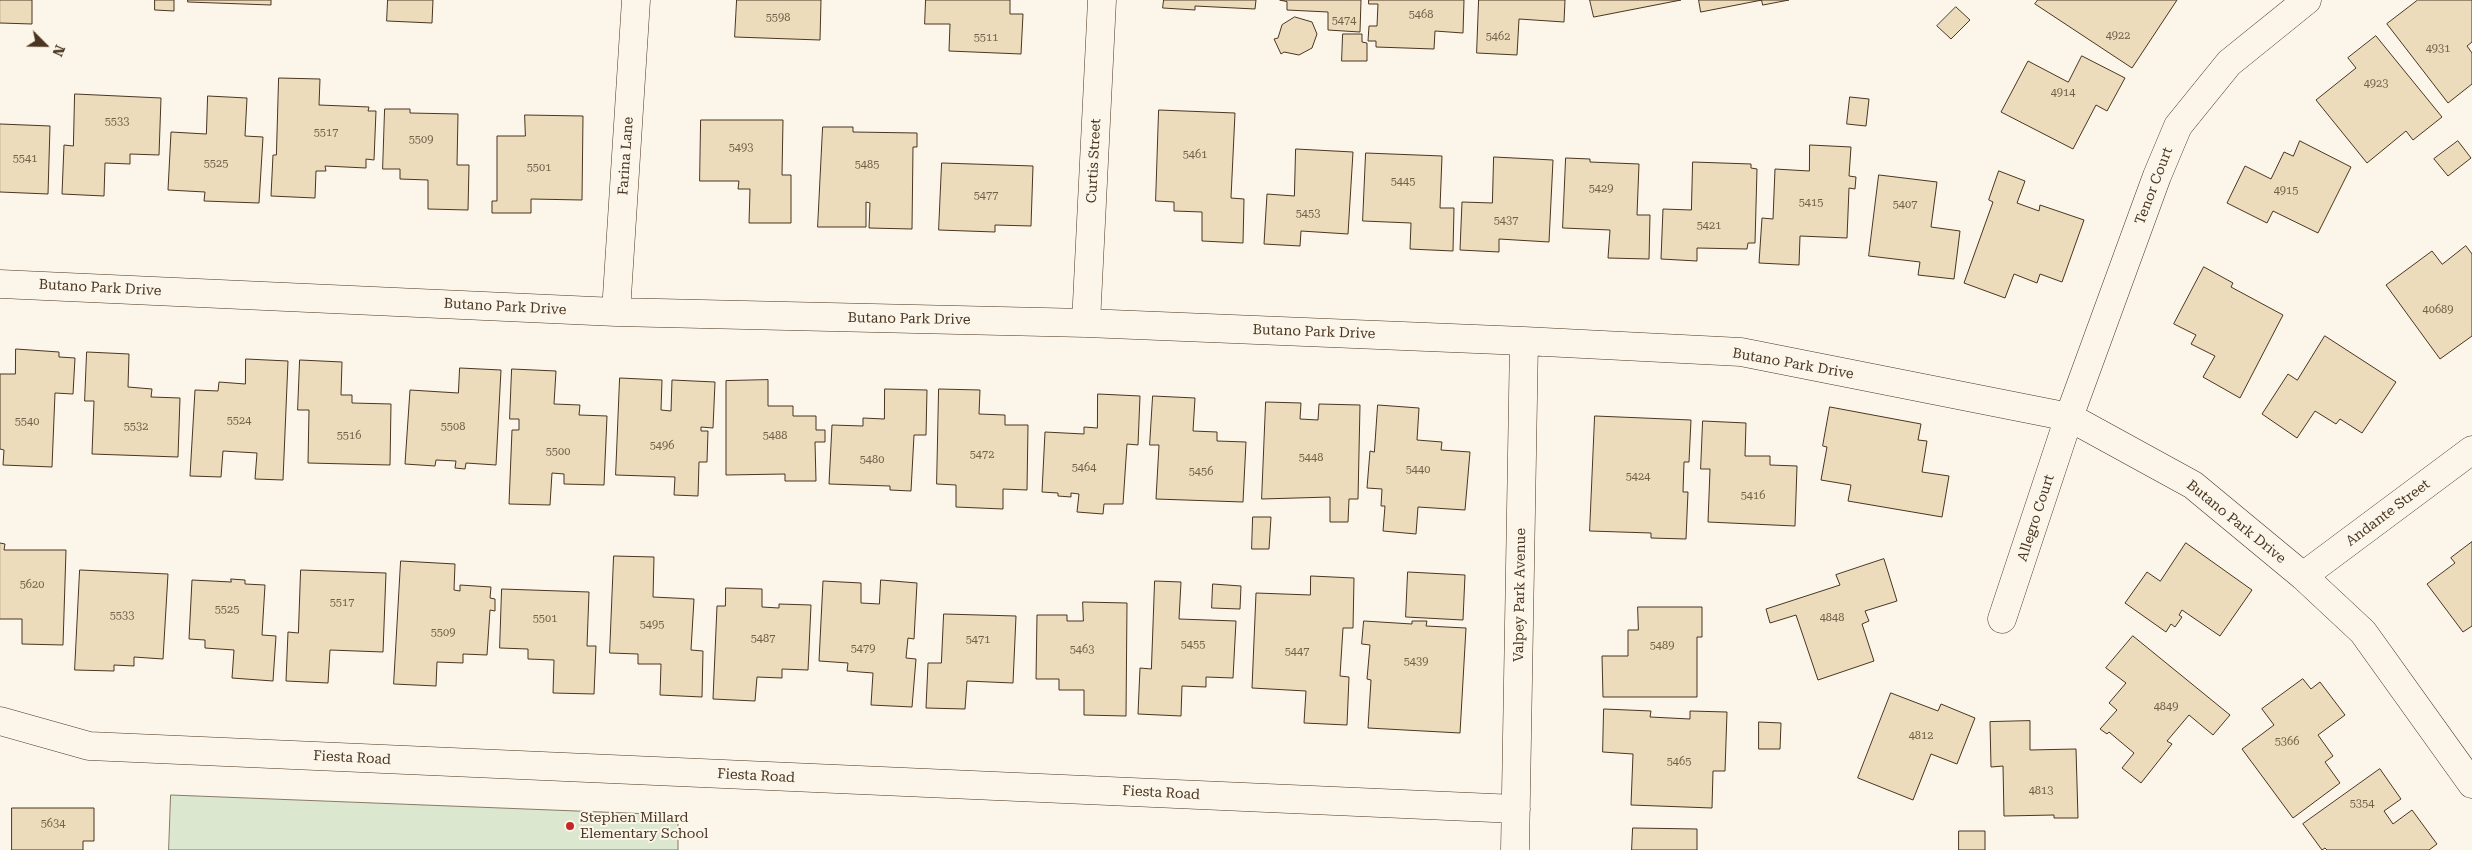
<!DOCTYPE html>
<style>
body{margin:0}
#map{position:relative;width:2472px;height:850px;overflow:hidden;background:#fbf6e9;font-family:"Roboto Serif",serif}
canvas{display:block}
.north{position:absolute;left:20px;top:20px;width:50px;height:50px;-webkit-text-stroke:4px #fbf6e9;paint-order:stroke;rotate:113deg;font-size:14px;font-weight:700;line-height:20px;text-align:center;color:#4a3520}
.north::after{content:'';display:block;margin:auto;width:18px;height:22px;background:#4a3520;clip-path:polygon(50% 0,100% 100%,50% 72%,0 100%)}
</style>
<div id="map">
<canvas width="2472" height="850"></canvas>
<div class="north">N</div>
</div>
<script>
const ctx = document.querySelector('canvas').getContext('2d');
ctx.lineJoin = 'round';
function paint(path, color) { ctx.fillStyle = color; ctx.fill(path, 'evenodd'); }
function trace(path, color, width, dash) { ctx.strokeStyle = color; ctx.lineWidth = width; ctx.lineCap = dash ? 'butt' : 'round'; ctx.setLineDash(dash || []); ctx.stroke(path); }
function write(font, color, halo, rows, align = 'center') {
  ctx.font = font + ' "Roboto Serif",serif'; ctx.lineWidth = 4; ctx.setLineDash([]); ctx.textBaseline = 'middle'; ctx.strokeStyle = halo; ctx.fillStyle = color; for (const [text, x, y, turn = 0] of rows) {
    ctx.save(); ctx.translate(x, y); ctx.rotate((+turn || 0) * Math.PI / 180); ctx.textAlign = isNaN(turn) ? turn : align; if (halo) ctx.strokeText(text, 0, 0); ctx.fillText(text, 0, 0); ctx.restore();
  }
}
const green = new Path2D(`
 M171 795 678 815V850H169Z`);
paint(green, '#dce7d0');
trace(green, '#887966', 1);
const building = new Path2D(`
 M0 0H32V24L0 23Z
 M155 0H174V11L155 10Z
 M188 0H271V5L188 2Z
 M388 0H433L432 23 387 21Z
 M737 0H821L820 40 735 37Z
 M926 0H1010V14H1023L1021 54 949 51 950 24H925Z
 M1164 0H1256L1255 9 1195 6V10L1163 8Z
 M1280 0H1361L1360 32 1328 30V12L1287 10V2Z
 M1369 0H1464L1463 33 1435 31 1434 49 1376 47V41H1368L1369 26H1377L1378 4H1369Z
 M1479 0H1565L1564 22 1519 19 1517 55 1477 53Z
 M1590 0H1681L1594 17Z
 M1699 0H1762L1701 12Z
 M1762 0H1789L1763 5Z
 M2038 0H2177L2132 68 2035 4Z
 M2418 0H2472V42L2467 46 2472 53V84L2448 103 2387 24Z
 M1956 7 1970 20 1951 39 1937 26Z
 M1295 17 1312 22 1317 34 1312 48 1299 55 1284 52 1281 54 1274 39 1278 38 1282 25Z
 M1343 34H1362V42L1367 43V61H1342Z
 M2376 36 2442 117 2413 140 2406 131 2367 163 2316 100 2356 68 2348 58Z
 M2082 56 2125 78 2107 111 2096 105 2073 149 2001 112 2028 61 2068 82Z
 M279 78 320 79 319 105 369 107 368 111H376L374 160 366 159V168L325 166 326 171H316L315 198 271 196 273 155H276Z
 M75 94 161 98 159 155 130 154V164L105 163 104 196 62 194 64 145 73 146Z
 M208 96 247 98 245 136 263 137 259 203 204 201 205 192 168 190 171 132 206 134Z
 M1850 97 1869 99 1866 126 1847 124Z
 M385 109H410V113L458 114 457 165H469L468 210 428 209V180L400 179V169H383Z
 M1159 110 1235 113 1231 198 1244 199 1243 243 1202 241V212L1174 211V202L1156 201Z
 M525 115 583 116 582 200 531 199V213H492V201H497V136H525Z
 M701 120H783L782 175H791V223H749L750 189H738L739 181H700Z
 M0 124 50 126 48 194 0 192Z
 M823 127H853V132L917 133V147H913L912 229 869 228 870 203 866 202V227H818Z
 M2300 141 2351 167 2318 233 2273 211 2267 223 2227 203 2245 166 2271 179 2284 152 2293 156Z
 M2458 141 2471 158 2448 176 2434 159Z
 M1810 145 1851 147 1849 176 1856 177 1855 189 1849 188 1847 238 1800 236 1799 265 1759 263 1762 218 1773 219 1775 169 1809 171Z
 M1296 149 1353 152 1348 234 1301 231 1300 246 1264 244 1267 194 1294 196Z
 M1366 153 1442 156 1440 208H1454L1453 251 1410 249 1411 223 1363 221Z
 M1494 157 1553 160 1549 242 1499 239V252L1460 250 1462 202 1492 203Z
 M1566 158 1590 159V162L1639 164 1637 215H1650L1649 259 1608 258 1610 230 1563 228Z
 M1693 162 1751 164V168L1757 169 1755 243H1748L1747 249 1697 248V261L1661 259 1663 209 1691 210Z
 M942 163 1033 166 1031 226 995 225V232L939 230Z
 M1999 171 2025 181 2017 203 2039 211 2040 205 2084 220 2062 282 2040 274 2037 283 2014 274 2005 298 1964 283 1993 202 1989 200Z
 M1879 175 1937 182 1931 227 1960 231 1954 279 1918 275 1920 262 1869 256Z
 M2466 246 2472 254V336L2440 359 2386 285 2432 251 2442 264Z
 M2204 267 2233 283 2231 287 2283 315 2240 398 2203 377 2215 356 2191 344 2196 335 2174 324Z
 M2325 336 2396 382 2362 433 2340 419 2336 424 2315 411 2297 438 2262 414 2288 374 2297 380Z
 M16 349 59 352V357L75 358 73 394 55 393 52 467 3 465 4 450 0 449V374H15Z
 M87 352 129 354 128 387 152 389 151 397 180 398 178 457 92 454 94 401H85Z
 M246 359 288 361 283 480 255 479 257 453 223 451 221 477 190 476 195 390 218 391 219 382 245 384Z
 M300 360 342 362 341 395H352V403L391 404 390 465 308 463 309 410H298Z
 M460 368 501 370 496 465 466 463 465 469 455 468 456 461 436 460 435 466 405 464 410 390 458 393Z
 M512 369 556 371 554 404 580 405 579 415 607 416 604 485 564 484V474L552 473 550 505 509 504 512 430H519V419H510Z
 M620 378 662 380 661 410 671 411 672 380 715 382 713 428 701 427V431H708L707 462H699L698 496 674 495 675 477 616 475Z
 M768 380V406H793V416H816V430H825V442H815L816 481H785V474L726 475V381Z
 M885 389 927 390 926 435H914L911 491 890 490V486L829 484 832 425 863 426V418L884 419Z
 M939 389 980 390 979 414 1005 415V425H1028L1027 490 1003 489V509L956 507V485L937 484Z
 M1098 394 1140 396 1138 445 1127 444 1123 504H1104L1103 514 1077 512 1079 494 1071 493V497L1058 496V493L1042 492 1045 432 1084 434V427L1097 428Z
 M1153 396 1195 398 1193 431 1217 432V441L1246 442 1243 502 1156 499 1159 445H1150Z
 M1266 402 1301 403 1300 419 1318 420 1319 404 1360 405 1358 499H1349L1348 522H1330V497L1262 499Z
 M1378 405 1419 408 1417 440 1442 442 1441 450 1470 452 1465 510 1418 507 1416 534 1383 531 1385 506H1381L1382 489 1367 488 1370 451 1374 452Z
 M1830 407 1921 424 1918 440 1927 441 1922 472 1949 476 1942 517 1848 501 1851 485 1821 480 1827 447 1823 446Z
 M1595 416 1691 420 1689 462H1684L1683 492H1688L1686 539 1651 538V533L1590 531Z
 M1703 421 1746 423 1745 456H1770V465L1797 466 1795 526 1708 522 1710 469H1701Z
 M1253 517H1271L1269 549H1252Z
 M2472 542V626L2463 632 2427 584 2455 563 2451 558Z
 M0 543 5 544 4 550H66L63 645 22 644V619H0Z
 M2186 543 2252 590 2220 636 2182 610 2179 615 2182 617 2175 627 2171 624 2166 632 2125 603 2147 572 2160 581Z
 M614 556 654 557 653 597 694 599 691 650 703 651 702 697 660 695 661 664H638V654L610 653Z
 M1884 559 1897 601 1865 611 1869 621 1862 624 1874 661 1818 680 1796 615 1770 623 1766 609 1840 585 1836 575Z
 M401 561 455 564 454 590 460 591V585L491 587 490 598 495 599V611L490 610 487 655 463 654V663L437 662 436 686 394 684Z
 M80 570 168 574 163 659 134 657V666L114 665V671L75 670Z
 M301 570 386 573 383 652 330 650 328 683 286 681 288 632 298 633Z
 M1408 572 1465 575 1463 620 1406 617Z
 M1311 576 1354 578 1353 628H1343L1340 676 1349 677 1347 725 1304 723 1306 691 1252 688 1256 593 1310 595Z
 M231 579 245 580V584L265 585 262 635 276 636 273 681 232 678 234 650 205 648V640L189 639 192 580 231 582Z
 M881 580 917 583 914 639 908 638 906 658 916 659 912 707 871 705 873 673 847 671 848 663 819 661 823 581 861 583V603L879 604Z
 M1155 581 1181 582 1179 619 1236 621 1233 678 1206 677V687L1182 686 1181 716 1138 714 1140 668 1151 669Z
 M1213 584 1241 586 1240 609 1212 608Z
 M726 588 762 589V607L779 608V604L811 605 808 670 782 669V678L757 677 755 701 713 699 717 606H725Z
 M502 589 589 592 587 646H596L594 694 553 693 554 660 528 659V649L500 648Z
 M1083 602 1127 603 1126 716 1084 715V690H1059V679H1036L1037 615H1067V621H1083Z
 M1638 607H1702V637H1697V697H1603L1602 656H1628V630H1638Z
 M944 614 1016 616 1013 683 967 681 965 709 926 708 928 663H941Z
 M1364 621 1412 624V621H1427L1426 626 1466 628 1460 733 1368 728 1371 680 1367 679 1370 645 1362 644Z
 M2133 636 2230 715 2213 735 2189 715 2167 741 2172 744 2141 783 2122 768 2134 753 2109 732 2107 734 2100 729 2117 710 2109 703 2126 683 2106 668Z
 M2303 679 2311 689 2320 682 2345 715 2318 735 2333 756 2325 762 2340 783 2293 818 2242 749 2274 725 2262 709Z
 M1891 693 1938 711 1941 704 1975 718 1957 764 1931 754 1913 800 1858 778Z
 M1604 709 1651 711 1650 717 1690 719V711L1727 712 1725 771H1713L1712 808 1631 805 1633 754 1603 752Z
 M2030 721V750L2076 749 2078 818H2054V815L2004 816 2003 766 1991 767 1990 722Z
 M1759 722 1781 723 1780 749H1759Z
 M2380 769 2401 799 2384 811 2393 824 2412 810 2437 844 2429 850H2327L2325 848 2322 850 2303 824Z
 M12 808H94V841H83V850H12Z
 M1633 828 1697 829V850H1632Z
 M1959 831H1985V850H1959Z`);
paint(building, '#ecdcbc');
trace(building, '#4a3520', 1);
const minor = new Path2D(`
 M0 284 616 312 1086 323 1524 341 1741 352 2069 417 2193 485 2303 576 2363 632 2472 784
 M616 312 636 0
 M1086 323 1102 0
 M2303 576 2472 450
 M2002 619 2069 417 2157 176 2178 126 2229 63 2307 0
 M0 721 89 746 1516 809
 M1515 850 1524 341`);
trace(minor, '#4a3520', 29);
trace(minor, '#fbf6e9', 28);
for (const [x, y, r, color] of [
 [570,826,5,"#c62828"]
]) { const dot = new Path2D(); dot.arc(x, y, r, 0, 2 * Math.PI); ctx.fillStyle = color; ctx.fill(dot); trace(dot, '#fbf6e9', 2); }
write('11px', '#725f47', null, [
 ["5468",1421,15],
 ["5598",778,18],
 ["5474",1344,21],
 ["4922",2118,36],
 ["5462",1498,37],
 ["5511",986,38],
 ["4931",2438,49],
 ["4923",2376,84],
 ["4914",2063,93],
 ["5533",117,122],
 ["5517",326,133],
 ["5509",421,140],
 ["5493",741,148],
 ["5461",1195,155],
 ["5541",25,159],
 ["5525",216,164],
 ["5485",867,165],
 ["5501",539,168],
 ["5445",1403,182],
 ["5429",1601,189],
 ["4915",2286,191],
 ["5477",986,196],
 ["5415",1811,203],
 ["5407",1905,205],
 ["5453",1308,214],
 ["5437",1506,221],
 ["5421",1709,226],
 ["40689",2438,310],
 ["5524",239,421],
 ["5540",27,422],
 ["5532",136,427],
 ["5508",453,427],
 ["5516",349,436],
 ["5488",775,436],
 ["5496",662,446],
 ["5500",558,452],
 ["5472",982,455],
 ["5448",1311,458],
 ["5480",872,460],
 ["5464",1084,468],
 ["5440",1418,470],
 ["5456",1201,472],
 ["5424",1638,477],
 ["5416",1753,496],
 ["5620",32,585],
 ["5517",342,603],
 ["5525",227,610],
 ["5533",122,616],
 ["4848",1832,618],
 ["5501",545,619],
 ["5495",652,625],
 ["5509",443,633],
 ["5487",763,639],
 ["5471",978,640],
 ["5455",1193,645],
 ["5489",1662,646],
 ["5479",863,649],
 ["5463",1082,650],
 ["5447",1297,652],
 ["5439",1416,662],
 ["4849",2166,707],
 ["4812",1921,736],
 ["5366",2287,742],
 ["5465",1679,762],
 ["4813",2041,791],
 ["5354",2362,804],
 ["5634",53,824]
]);
write('14px', '#4a3520', '#fbf6e9', [
 ["Farina Lane",626,156,-86],
 ["Curtis Street",1094,161,-87],
 ["Tenor Court",2154,186,-69],
 ["Butano Park Drive",100,288,3],
 ["Butano Park Drive",505,307,3],
 ["Butano Park Drive",909,319,1],
 ["Butano Park Drive",1314,332,2],
 ["Butano Park Drive",1793,364,10],
 ["Andante Street",2388,513,-37],
 ["Allegro Court",2036,518,-72],
 ["Butano Park Drive",2236,522,39],
 ["Valpey Park Avenue",1520,595,-89],
 ["Fiesta Road",352,758,3],
 ["Fiesta Road",756,776,3],
 ["Fiesta Road",1161,793,3]
]);
write('14px', '#4a3520', '#fbf6e9', [
 ["Stephen Millard",580,818],
 ["Elementary School",580,834]
], 'left');
</script>
